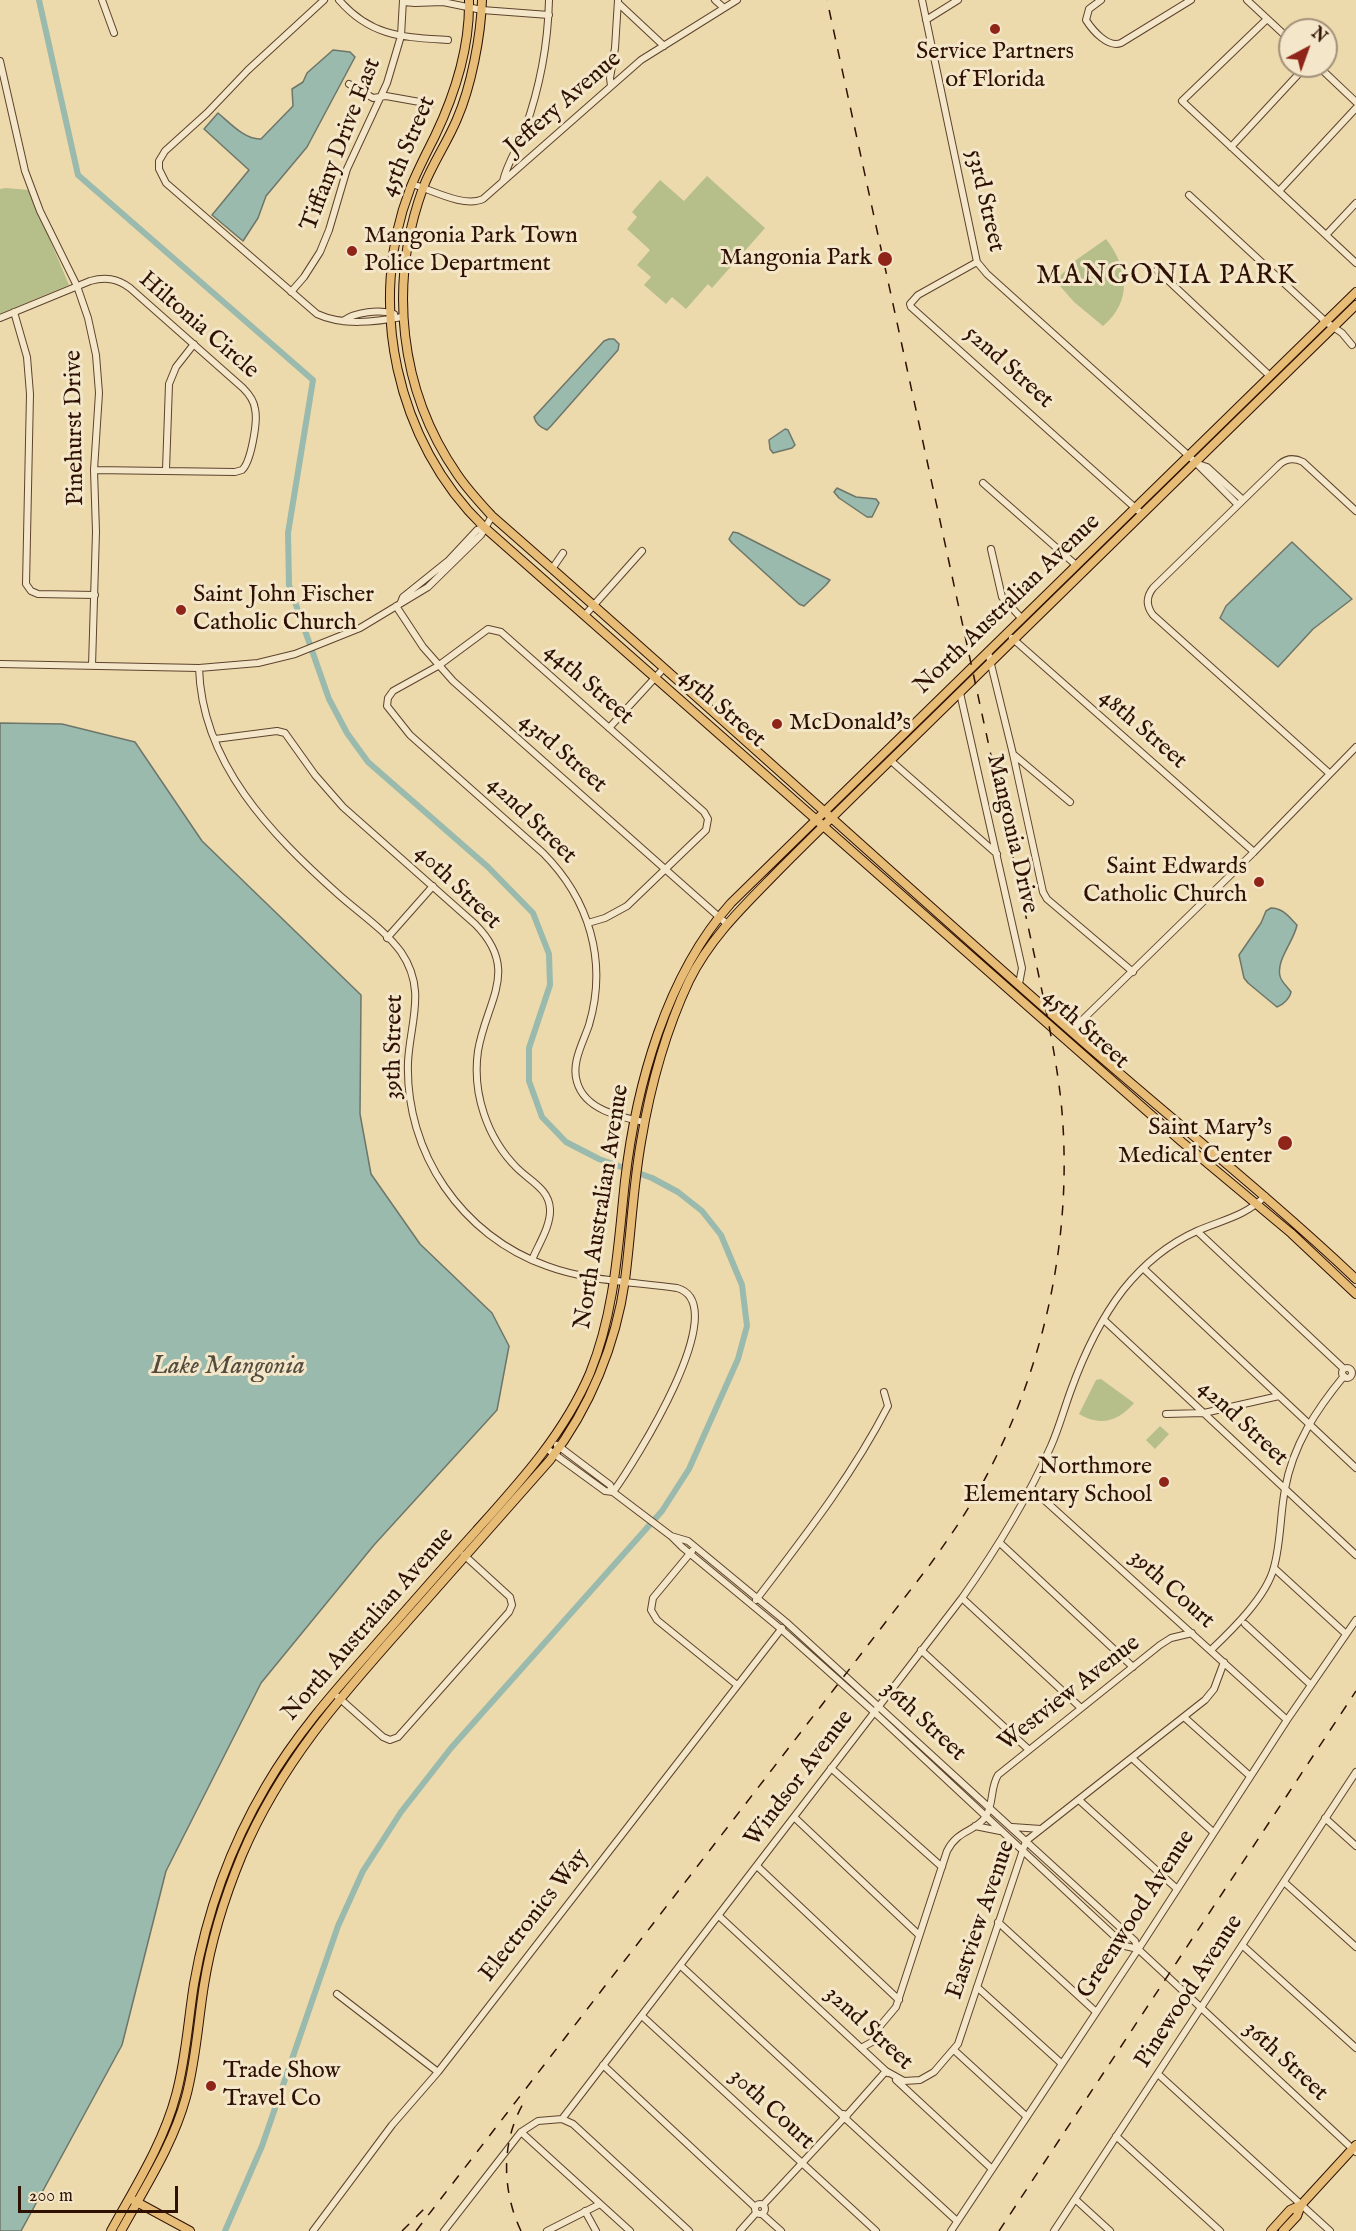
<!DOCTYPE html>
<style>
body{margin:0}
#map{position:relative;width:1356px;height:2231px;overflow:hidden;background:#ecd9ac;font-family:"IM FELL English",serif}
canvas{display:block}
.north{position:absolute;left:1278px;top:18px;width:60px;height:60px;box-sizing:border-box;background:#f3e6c9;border:2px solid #a4917a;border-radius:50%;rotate:41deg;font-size:16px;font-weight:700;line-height:24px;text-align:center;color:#2e1103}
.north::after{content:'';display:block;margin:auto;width:21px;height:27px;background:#8f2418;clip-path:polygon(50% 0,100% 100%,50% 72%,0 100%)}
.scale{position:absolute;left:18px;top:2186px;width:160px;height:27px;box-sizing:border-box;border:3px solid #2e1103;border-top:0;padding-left:8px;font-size:18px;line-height:21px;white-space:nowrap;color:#2e1103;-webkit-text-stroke:4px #f3e6c9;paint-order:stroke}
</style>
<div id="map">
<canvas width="1356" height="2231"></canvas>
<div class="north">N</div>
<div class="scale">200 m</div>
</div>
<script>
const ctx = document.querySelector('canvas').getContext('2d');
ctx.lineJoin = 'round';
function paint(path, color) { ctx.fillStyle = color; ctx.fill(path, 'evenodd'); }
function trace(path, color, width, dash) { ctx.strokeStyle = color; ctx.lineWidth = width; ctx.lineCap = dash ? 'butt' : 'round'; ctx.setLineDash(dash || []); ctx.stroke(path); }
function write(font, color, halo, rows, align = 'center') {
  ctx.font = font + ' "IM FELL English",serif'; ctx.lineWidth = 6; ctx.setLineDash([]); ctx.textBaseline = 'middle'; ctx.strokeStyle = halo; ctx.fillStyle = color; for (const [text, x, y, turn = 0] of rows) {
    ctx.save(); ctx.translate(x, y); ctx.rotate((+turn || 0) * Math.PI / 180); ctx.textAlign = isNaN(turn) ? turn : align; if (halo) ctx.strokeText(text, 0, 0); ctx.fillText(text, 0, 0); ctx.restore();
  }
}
paint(new Path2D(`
 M707 176 765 228 712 288 708 284 686 309 672 297 666 304 644 285 651 277 637 265 650 250 627 229 637 217 632 212 660 180 684 201Z
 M6 188 29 190 69 285 0 314V189Z
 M1106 239C1128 267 1133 301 1103 326L1074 302 1060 286V276L1076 260Z
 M1101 1379 1134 1403C1119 1421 1100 1427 1079 1414L1096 1380Z
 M1160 1426 1169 1434 1155 1449 1146 1440Z`), '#b6bf8a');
const water = new Path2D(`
 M333 50 350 52 355 57 307 147 266 196 258 218 243 241 212 215 249 170 204 129 218 113C230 123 245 140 261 139L293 106 292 89 303 82 307 73Z
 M609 339H614L619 344 618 350 551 426 547 430C540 427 536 424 534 417L604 341Z
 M785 429 788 430 795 445 792 448 773 453 770 449 769 440Z
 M837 488 856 497 876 499 879 503 872 517H867L839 498 834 492Z
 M733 532 738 533 830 580 826 585 804 606 799 604 732 543 729 539Z
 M1292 542 1352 599 1313 629 1278 667 1220 618 1226 606Z
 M0 723 62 724 135 742 202 841 361 995 360 1114 371 1174 420 1244 492 1313 509 1346 497 1410 374 1545 261 1683 166 1871 122 2045 21 2231H0Z
 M1271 908C1283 908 1289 917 1297 925 1294 941 1276 960 1280 976 1281 982 1288 987 1291 992 1290 998 1283 1005 1277 1007L1248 983 1244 978 1239 955 1261 923 1266 911Z`);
paint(water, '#99baad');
trace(water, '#6e7669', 1.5);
trace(new Path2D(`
 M39 0 78 175 313 380 288 533 289 585 329 699 347 733 368 762 488 867 533 913 549 954 550 985 529 1048V1081L542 1117 566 1142 599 1159 652 1178 678 1192 702 1211 721 1235 742 1285 747 1326 738 1359 689 1469 662 1511 451 1748 401 1812 363 1871 338 1926 262 2146 225 2231`), '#99baad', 6);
const minor = new Path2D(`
 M102 0 114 33
 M324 0 248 70 207 113 165 151 159 161V169L166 183 317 314C343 326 375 322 402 317
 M339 0C371 37 403 37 448 40
 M715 0 724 8
 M922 0 977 262 987 274 1189 456 1238 505
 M1101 0 1089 9 1086 20C1093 31 1108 48 1121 43L1191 0
 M1247 0 1290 40
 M403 2 415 3 443 2 482 10 549 15
 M618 3 664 46
 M1267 19 1182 101 1356 263
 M926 20 958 0
 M0 61 25 171 40 211 77 286 88 318 96 355 99 393 94 470 96 532 92 666
 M1318 66 1356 102
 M349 84 373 98 386 96 431 104
 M611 86 610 78 615 48 618 0
 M1231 147 1306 66
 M503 181C507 163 519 146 525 129 540 87 548 44 549 0
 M412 184C432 190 464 208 483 199L641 60 737 0
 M1279 191 1356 108
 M1189 195 1326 322 1342 333 1352 345
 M1326 235 1356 203
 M977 262 918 295 910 304 911 307 1142 514
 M1157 270 1270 376
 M291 292 304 277 320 252 329 230 347 169 387 83 401 36 403 0
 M14 312 27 357 30 394 26 584 31 591 38 594 95 595
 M0 318 90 281C105 277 117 278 130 288L243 388C249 394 254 400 255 409 258 421 251 462 242 470L235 472 94 470
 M343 321C355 312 380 309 394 314
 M1198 464 1207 467 1243 500
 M166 470 169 384 176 367 194 344
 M983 483 1076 565
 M991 549 1002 597 1022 619
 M552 569 563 553
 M401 602 403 597 449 560 477 530 484 527
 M396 606 423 647 453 681 727 924
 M585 615 642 551
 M1012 638 1254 852
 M988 652 1013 754 1043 892 1047 899 1133 972
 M0 664 199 668 258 663 295 654 360 628 428 587 481 535 492 516
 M199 668C202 764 271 834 338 894 358 912 385 930 401 952 427 990 410 1022 408 1062 405 1153 462 1236 547 1266 587 1281 634 1282 677 1288 736 1304 632 1466 613 1492
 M960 693 1022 968 1019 984
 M609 728 664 668
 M215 739 277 731 285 733 315 775 343 807 475 924C521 970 486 1001 478 1051 472 1093 487 1138 517 1168 530 1181 549 1189 550 1209 551 1226 538 1245 532 1260
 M1013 754 1070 802
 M890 760 997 854
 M1329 773 1153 615C1146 606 1146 597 1153 588L1280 464C1287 458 1295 458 1303 462L1356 511
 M588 923 605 918 627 906 706 830 708 819 704 812 501 632 488 629 438 666 393 691 388 698 387 706 410 735 543 853C589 899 608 961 589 1025 583 1043 571 1063 577 1082 585 1110 620 1117 644 1122
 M387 938 433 886
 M1071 1031 1254 852 1356 747
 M1197 1231 1344 1369
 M1143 1268 1356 1468
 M1104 1320 1356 1555
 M1342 1373a5 5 0 1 1 10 0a5 5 0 1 1-10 0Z
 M1166 1414 1204 1413 1279 1396
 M557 1445 610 1485 613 1492
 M546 1448 605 1491 613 1492 671 1536 682 1547 781 1629 874 1712 1125 1946 1138 1949
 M1031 1488 1287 1720
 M671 1536 688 1541 786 1622 1135 1941 1138 1949 1356 2152
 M1000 1543 1133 1667
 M692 1551 653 1598 651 1610 657 1620 737 1685
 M1274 1568 1346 1634
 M962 1598 1081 1708
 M756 1600C804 1537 852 1476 888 1406L884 1392
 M1245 1624 1311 1685
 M921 1650 1028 1749
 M1211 1650C1232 1630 1267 1596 1274 1567 1281 1542 1280 1515 1285 1489 1293 1445 1316 1410 1344 1376
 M338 1697 383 1737 390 1740 398 1737 509 1612 512 1605 510 1597 464 1555
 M1184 1717 1250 1776
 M1132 1758 1213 1832
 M831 1768 942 1867
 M1079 1800 1176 1888
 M794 1817 919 1935
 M1325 1818 1356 1846
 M975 1826 1000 1831
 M1012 1827 1041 1829
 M757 1866 899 2000
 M1284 1882 1356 1947
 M719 1916 888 2073
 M998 1922 1095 2011
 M1242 1945 1356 2048
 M681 1966 842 2115
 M977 1987 1061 2063
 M337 1994 438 2072
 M642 2016 876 2231
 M861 2048 872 2042 880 2026 896 2007 947 1851C958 1829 976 1832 986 1816 994 1803 990 1788 998 1775L1160 1645 1171 1638 1192 1633
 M954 2050 1026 2116
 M603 2065 755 2207
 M886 2071 904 2081 920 2080 934 2072 958 2044 1026 1841 1205 1700 1214 1689 1224 1662
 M1158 2074 1330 2231
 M896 2080 992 2169
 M847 2115 886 2071
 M562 2119 573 2124 689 2231
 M846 2119 847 2115 843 2114V2119H846L957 2221
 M521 2132 630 2231
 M1116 2136 1220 2231
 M1075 2199 1110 2231
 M755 2209a5 5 0 1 1 10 0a5 5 0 1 1-10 0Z
 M763 2205 843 2119
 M585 2211 596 2231
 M762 2214 781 2231
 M313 2231 392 2125 438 2072 782 1628
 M444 2231 521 2132 538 2121 562 2119 962 1598C996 1550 1027 1500 1051 1446 1059 1428 1064 1409 1071 1390 1084 1354 1100 1320 1123 1290 1143 1265 1168 1244 1197 1231 1222 1220 1246 1216 1265 1196
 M547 2231 600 2204
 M740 2231 756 2213
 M951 2231 1143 1942 1287 1720 1356 1620
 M1054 2231 1356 1772`);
const major = new Path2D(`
 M469 0C470 47 455 94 435 136 426 154 417 171 410 189 366 303 396 442 484 527L1182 1142 1291 1233 1356 1294
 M482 0C481 36 471 87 457 119 447 143 432 164 423 188 388 284 399 390 457 474 467 489 480 503 492 516 687 686 877 861 1072 1032 1166 1115 1265 1193 1356 1279
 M133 2200 190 2231
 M111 2231C135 2187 163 2144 176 2095 186 2059 188 2021 194 1984 206 1915 230 1847 266 1786 295 1736 333 1693 371 1650 406 1610 441 1570 476 1531 520 1482 564 1434 590 1373 615 1311 618 1246 625 1181 636 1086 666 976 731 903L1356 292
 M121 2231C145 2187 173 2145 186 2097 196 2060 198 2022 204 1985 211 1941 225 1896 242 1855 281 1763 341 1696 406 1623 454 1569 502 1514 550 1460 590 1408 616 1344 625 1280 631 1234 633 1187 641 1142 650 1088 666 1030 689 981 711 936 747 903 781 868 821 828 861 789 901 750 1053 602 1205 454 1356 305
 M1271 2231 1290 2210 1301 2205
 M1283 2231 1297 2216 1301 2205 1356 2145`);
trace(minor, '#5e432d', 8);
trace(major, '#2e1103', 10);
trace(minor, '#f3e6c9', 6);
trace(major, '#e6bc76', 8);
trace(new Path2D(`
 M402 2231 425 2208
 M416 2231 929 1566C944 1545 959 1524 972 1502 1042 1382 1075 1240 1061 1101 1056 1057 1047 1015 1038 972L827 0
 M521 2231C501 2189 501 2138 526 2099
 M999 2231 1356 1691`), '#2e1103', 1.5, [10, 10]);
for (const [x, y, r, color] of [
 [995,29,6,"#8f2418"],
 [352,251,6,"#8f2418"],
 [885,259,8,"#8f2418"],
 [181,610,6,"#8f2418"],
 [777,724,6,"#8f2418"],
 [1259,882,6,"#8f2418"],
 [1285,1143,8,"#8f2418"],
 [1164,1482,6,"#8f2418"],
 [211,2086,6,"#8f2418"]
]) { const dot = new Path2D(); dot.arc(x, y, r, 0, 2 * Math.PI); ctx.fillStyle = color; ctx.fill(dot); trace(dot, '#f3e6c9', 2); }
write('24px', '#2e1103', '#f3e6c9', [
 ["Service Partners",995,53,"center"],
 ["of Florida",995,81,"center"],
 ["Mangonia Park Town",364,237],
 ["Police Department",364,265],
 ["Mangonia Park",872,259,"right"],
 ["Saint John Fischer",193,596],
 ["Catholic Church",193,624],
 ["McDonald's",789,724],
 ["Saint Edwards",1247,868,"right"],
 ["Catholic Church",1247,896,"right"],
 ["Saint Mary's",1272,1129,"right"],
 ["Medical Center",1272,1157,"right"],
 ["Northmore",1152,1468,"right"],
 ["Elementary School",1152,1496,"right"],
 ["Trade Show",223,2072],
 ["Travel Co",223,2100]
], 'left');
write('24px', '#2e1103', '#f3e6c9', [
 ["Jeffery Avenue",564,104,-41],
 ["Tiffany Drive East",342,145,-69],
 ["45th Street",409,147,-67],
 ["53rd Street",984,201,77],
 ["Hiltonia Circle",198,326,41],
 ["52nd Street",1008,368,42],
 ["Pinehurst Drive",76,428,-91],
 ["North Australian Avenue",1008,605,-44],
 ["44th Street",588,685,41],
 ["45th Street",721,709,41],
 ["48th Street",1142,730,41],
 ["43rd Street",562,754,41],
 ["42nd Street",531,821,44],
 ["Mangonia Drive",1011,834,77],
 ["40th Street",457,888,44],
 ["45th Street",1085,1030,42],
 ["39th Street",395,1047,-89],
 ["North Australian Avenue",603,1207,-81],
 ["42nd Street",1242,1424,43],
 ["39th Court",1171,1590,42],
 ["North Australian Avenue",369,1625,-49],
 ["Westview Avenue",1070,1694,-38],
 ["36th Street",923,1722,43],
 ["Windsor Avenue",800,1779,-53],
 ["Greenwood Avenue",1137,1915,-57],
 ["Electronics Way",535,1916,-52],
 ["Eastview Avenue",982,1920,-71],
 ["Pinewood Avenue",1190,1992,-57],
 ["32nd Street",868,2029,43],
 ["36th Street",1285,2062,43],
 ["30th Court",771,2110,43]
]);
write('italic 26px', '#534c3e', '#f3e6c9', [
 ["Lake Mangonia",228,1368]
]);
ctx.letterSpacing = '1.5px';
write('27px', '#2e1103', '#f3e6c9', [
 ["MANGONIA PARK",1167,277]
]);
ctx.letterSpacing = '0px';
</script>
